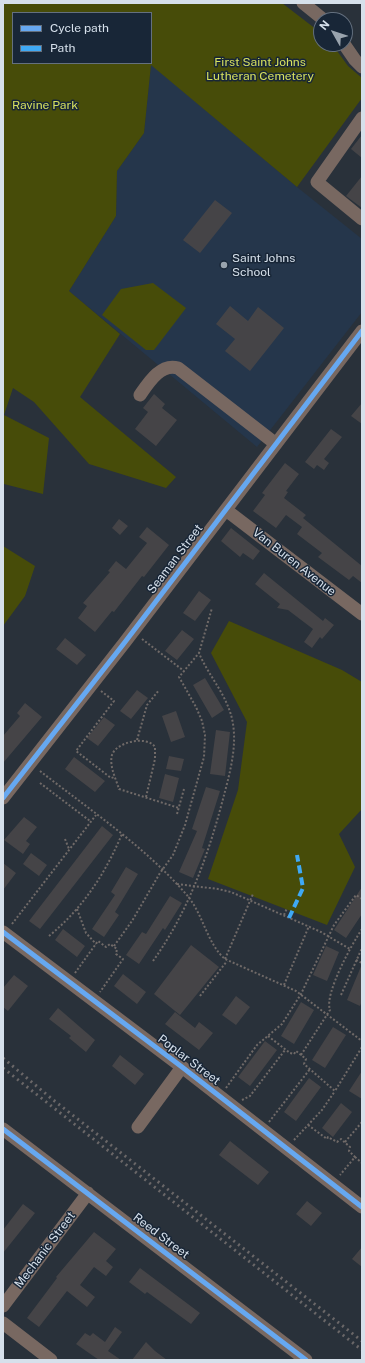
<!DOCTYPE html>
<style>
body{margin:0}
#map{position:relative;width:365px;height:1363px;overflow:hidden;background:#29313a;font-family:"Public Sans",sans-serif}
canvas{display:block}
.frame{position:absolute;inset:0;border:4px solid #d6e0eb;pointer-events:none}
.legend{position:absolute;left:12px;top:12px;width:140px;height:52px;box-sizing:border-box;background:#182637;border:1px solid #64707f;margin:0;padding:5px 7px;list-style:none;font-size:12px;color:#d6e0eb}
.legend li{display:flex;align-items:center;gap:8px;height:20px}
.legend b{width:20px;border:1px solid #64707f}
.north{position:absolute;left:313px;top:12px;width:40px;height:40px;box-sizing:border-box;background:#182637;border:1px solid #64707f;border-radius:50%;rotate:309deg;font-size:11px;font-weight:700;line-height:16px;text-align:center;color:#d6e0eb}
.north::after{content:'';display:block;margin:auto;width:14px;height:18px;background:#99a3ad;clip-path:polygon(50% 0,100% 100%,50% 72%,0 100%)}
</style>
<div id="map">
<canvas width="365" height="1363"></canvas>
<div class="frame"></div>
<ul class="legend">
<li><b style="height:5px;background:#66a8f1"></b>Cycle path</li>
<li><b style="height:5px;background:#3fa9f5"></b>Path</li>
</ul>
<div class="north">N</div>
</div>
<script>
const ctx = document.querySelector('canvas').getContext('2d');
ctx.lineJoin = 'round';
function paint(path, color) { ctx.fillStyle = color; ctx.fill(path, 'evenodd'); }
function trace(path, color, width, dash) { ctx.strokeStyle = color; ctx.lineWidth = width; ctx.lineCap = dash ? 'butt' : 'round'; ctx.setLineDash(dash || []); ctx.stroke(path); }
function write(font, color, halo, rows, align = 'center') {
  ctx.font = font + ' "Public Sans",sans-serif'; ctx.lineWidth = 3; ctx.setLineDash([]); ctx.textBaseline = 'middle'; ctx.strokeStyle = halo; ctx.fillStyle = color; for (const [text, x, y, turn = 0] of rows) {
    ctx.save(); ctx.translate(x, y); ctx.rotate((+turn || 0) * Math.PI / 180); ctx.textAlign = isNaN(turn) ? turn : align; if (halo) ctx.strokeText(text, 0, 0); ctx.fillText(text, 0, 0); ctx.restore();
  }
}
paint(new Path2D(`
 M151 64 297 187 362 239V312L257 447 69 291 116 216 117 171 144 133Z`), '#25364b');
paint(new Path2D(`
 M3 3H282L321 33V44H332L348 66 362 78V98L297 187 151 65 144 133 117 171 116 216 69 291 120 334 80 397 176 477 166 488 89 464 34 402 13 388 4 415 49 438 43 494 4 484 3 488ZM13 13H151V63H13Z
 M153 283 186 308 154 350H146L102 315 121 289Z
 M3 546 35 566 25 596 3 626Z
 M229 621 342 670 362 682V809L339 834 355 867 327 925 208 879 238 790 247 722 211 653Z`), '#474c09');
paint(new Path2D(`
 M362 135V158L351 149Z
 M362 176V208L346 196Z
 M215 200 232 213 200 253 183 240Z
 M230 306 248 321 258 307 284 328 250 371 225 351 235 339 216 324Z
 M154 394 165 404 162 408 177 420 156 446 135 429 148 412 143 408Z
 M362 403V424L351 416Z
 M331 429 342 437 324 459 329 463 324 470 317 465 314 469 305 462Z
 M285 463 299 474 286 491 288 492 284 498 306 515 303 518 362 566V583L353 576 349 580 318 557 322 553 297 534 302 527 286 515 276 528 253 511 265 495 262 493Z
 M119 519 128 526 120 535 112 528Z
 M147 527 169 545 144 577 142 576 114 612 112 611 95 632 78 618 87 606 83 603 110 572 108 571 116 561 126 569 147 543 139 537Z
 M231 528 260 551 253 560 243 553 240 557 221 541Z
 M264 573 323 621 325 618 334 625 322 639 320 637 312 648 304 642 313 629 288 610 277 608 280 604 255 584Z
 M199 591 211 600 195 621 183 613Z
 M182 630 194 639 177 660 165 651Z
 M65 638 86 655 77 665 56 649Z
 M205 678 224 710 212 718 193 685Z
 M137 690 148 698 131 719 120 711Z
 M25 703 42 717 3 763V736L20 716 17 713Z
 M176 711 185 737 171 742 162 716Z
 M104 717 115 725 98 746 87 738Z
 M216 730 230 732 225 776 210 774Z
 M169 756 184 759 181 771 166 769Z
 M74 757 105 781 95 792 65 769Z
 M165 774 179 778 173 802 159 798Z
 M206 787 220 791 202 848 205 849 193 878 179 872 197 831 192 829Z
 M24 817 37 827 26 841 30 844 23 854 4 840Z
 M102 826 113 835 40 929 29 921Z
 M31 853 47 865 39 876 23 864Z
 M3 863 16 873 3 890Z
 M126 867 138 874 115 912 119 915 104 937 92 929 115 895 111 892Z
 M362 887V914L346 938 334 930Z
 M170 896 182 903 165 930 163 928 139 964 126 955 142 932 146 934Z
 M63 929 85 946 77 957 55 940Z
 M191 945 219 967 180 1015 154 994Z
 M326 946 339 952 327 981 313 975Z
 M362 964V1001L360 1006 347 1000Z
 M123 974 146 992 137 1004 114 986Z
 M14 975 28 986 8 1011 3 1007V988Z
 M236 996 250 1007 236 1025 222 1015Z
 M301 1002 314 1010 294 1044 281 1036Z
 M58 1008 95 1040 86 1052 69 1038 71 1036 49 1019Z
 M175 1012 195 1028 199 1022 213 1033 199 1050 165 1024Z
 M333 1027 346 1035 325 1068 312 1060Z
 M265 1041 277 1050 250 1086 238 1077Z
 M120 1055 144 1074 135 1085 112 1066Z
 M362 1071V1099L349 1091Z
 M309 1078 321 1087 296 1121 284 1112Z
 M341 1103 352 1112 333 1137 322 1128Z
 M230 1141 269 1172 258 1185 219 1155Z
 M307 1201 322 1213 311 1226 296 1214Z
 M23 1204 35 1213 3 1253V1230Z
 M94 1232 116 1249 106 1261 113 1267 106 1276 94 1267 80 1285 95 1297 87 1307 67 1291 39 1327 27 1318 57 1278 56 1277Z
 M362 1247V1267L352 1259Z
 M140 1268 200 1313 191 1324 147 1292 145 1294 129 1282Z
 M115 1327 122 1332 108 1351 121 1360H99L76 1344 85 1333 90 1336 93 1333 105 1342Z
 M146 1342 155 1351 167 1360H132Z`), '#454447');
trace(new Path2D(`
 M142 639 184 671
 M101 691 114 701 76 751 111 778 115 777
 M137 740 147 705 159 690
 M40 771C90 810 144 846 186 894 203 913 207 944 225 959L296 991 362 1041
 M40 783 90 821
 M146 797 155 759V747C147 735 116 742 112 755 109 766 116 779 119 789L179 808
 M177 814 184 789
 M65 839 69 849
 M177 884 218 889 231 892 321 932 350 949
 M77 909 86 933 96 944
 M284 915 287 908
 M12 924 96 815
 M49 936C83 908 105 874 122 834
 M114 946 132 921 160 873 173 855 185 825 204 757 205 735 202 721 196 707 179 677 199 653 212 608
 M225 959 253 894
 M356 960 362 963
 M153 961C188 912 208 856 223 799 229 776 237 749 233 724 229 697 209 677 199 653
 M75 973 98 941 106 947 110 944 117 949 116 954 123 959 100 992
 M284 985 309 926
 M341 995 362 948
 M200 996 227 961
 M268 1036 290 1053 294 1054 296 1051 306 1059 304 1064 335 1091 362 1047
 M301 1055 330 1010C324 994 352 944 362 929
 M226 1088 257 1045 282 1024 301 994 334 925 356 895 362 899
 M242 1100 250 1096 285 1050
 M269 1122 310 1069
 M308 1125 327 1139 328 1137 337 1142 341 1139 350 1147 349 1151 355 1157 340 1175
 M294 1140 322 1110 335 1091
 M345 1142 362 1122
 M355 1157 362 1163`), '#706a68', 2, [2, 2]);
trace(new Path2D(`
 M303 3 324 20
 M344 44 355 60 362 67
 M362 118 317 182 362 219
 M140 395C149 382 161 363 178 368L276 444
 M226 510 362 614
 M3 798 125 642 362 331
 M3 932 182 1067 362 1207
 M138 1127 182 1067
 M3 1129 306 1360
 M3 1306 88 1193
 M3 1323 51 1360`), '#786861', 13);
trace(new Path2D(`
 M3 1058 52 1099 362 1341
 M3 1068 362 1350`), '#6a6768', 3, [2, 4]);
trace(new Path2D(`
 M289 918 303 888 297 855`), '#3fa9f5', 4, [8, 4]);
trace(new Path2D(`
 M3 798 125 642 362 331
 M3 932 182 1067 362 1207
 M3 1129 306 1360`), '#66a8f1', 5);
for (const [x, y, r, color] of [
 [224,265,4,"#99a3ad"]
]) { const dot = new Path2D(); dot.arc(x, y, r, 0, 2 * Math.PI); ctx.fillStyle = color; ctx.fill(dot); trace(dot, '#182637', 1.5); }
write('12px', '#d7e15e', '#182637', [
 ["First Saint Johns",260,62],
 ["Lutheran Cemetery",260,76],
 ["Ravine Park",45,105]
]);
write('12px', '#d6e0eb', '#182637', [
 ["Saint Johns",232,258],
 ["School",232,272]
], 'left');
write('12px', '#d6e0eb', '#182637', [
 ["Seaman Street",175,559,-53],
 ["Van Buren Avenue",294,562,38],
 ["Poplar Street",189,1060,37],
 ["Reed Street",161,1236,37],
 ["Mechanic Street",45,1250,-53]
]);
</script>
